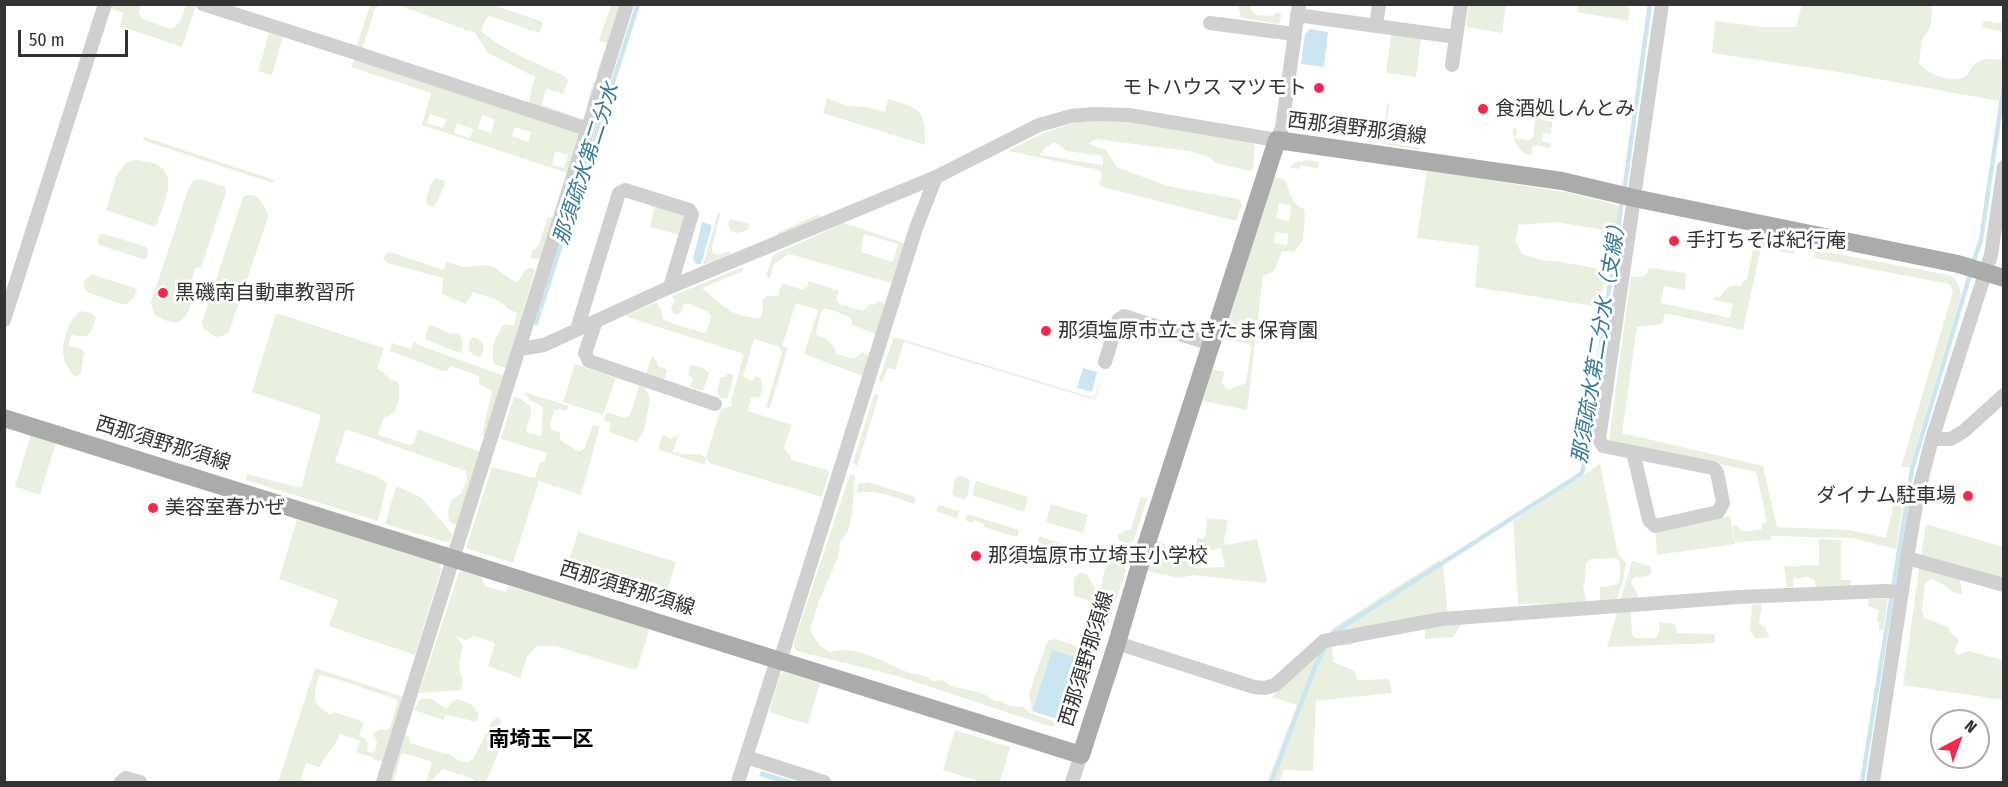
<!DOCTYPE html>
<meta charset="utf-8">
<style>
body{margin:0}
#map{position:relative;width:2008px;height:787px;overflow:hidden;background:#fff;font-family:"Fira Sans Condensed",sans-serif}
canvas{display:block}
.frame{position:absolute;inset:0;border:6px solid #333;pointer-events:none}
.north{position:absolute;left:1930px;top:709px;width:60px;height:60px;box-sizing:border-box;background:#fff;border:2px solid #adadad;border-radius:50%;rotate:41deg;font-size:16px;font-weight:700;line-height:24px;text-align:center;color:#333}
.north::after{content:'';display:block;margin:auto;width:21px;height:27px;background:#f7284c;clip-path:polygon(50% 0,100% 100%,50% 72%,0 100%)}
.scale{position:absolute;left:18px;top:30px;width:110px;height:27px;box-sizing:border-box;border:3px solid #333;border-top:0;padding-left:8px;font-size:18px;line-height:21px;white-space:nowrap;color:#333;-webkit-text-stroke:4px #fff;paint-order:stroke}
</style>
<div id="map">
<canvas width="2008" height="787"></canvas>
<div class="frame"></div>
<div class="north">N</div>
<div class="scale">50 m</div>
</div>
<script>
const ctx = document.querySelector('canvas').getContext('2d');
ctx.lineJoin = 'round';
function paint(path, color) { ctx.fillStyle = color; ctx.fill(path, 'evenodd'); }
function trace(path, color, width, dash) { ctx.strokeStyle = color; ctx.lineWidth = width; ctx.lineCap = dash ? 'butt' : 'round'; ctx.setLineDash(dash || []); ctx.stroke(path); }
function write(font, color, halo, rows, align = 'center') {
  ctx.font = font + ' "Fira Sans Condensed","Noto Sans JP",sans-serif'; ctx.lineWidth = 6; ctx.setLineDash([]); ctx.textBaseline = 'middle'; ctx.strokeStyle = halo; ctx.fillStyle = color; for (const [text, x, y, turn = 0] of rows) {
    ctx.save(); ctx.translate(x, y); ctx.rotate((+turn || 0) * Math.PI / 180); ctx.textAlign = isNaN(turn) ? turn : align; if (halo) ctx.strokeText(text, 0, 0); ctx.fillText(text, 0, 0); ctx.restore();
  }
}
paint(new Path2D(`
 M1802 4 1932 5C1932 18 1932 30 1922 39L1919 64C1929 74 1951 84 1964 77 1970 74 1969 70 1973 66 1981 57 1991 59 2001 60L2003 39 2004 72 1999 101 1845 73 1712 53 1715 21 1762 27H1796Z
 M109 5H141L139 13 142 19 171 29 180 22 186 5 196 6 182 47 120 26 123 13 108 7Z
 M370 5H379L375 9 362 49 356 48Z
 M398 5H493L543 22 539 33 490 16 486 18 481 31C505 52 536 63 565 76L568 80 563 94 546 88 542 105 582 119 584 118 593 82 596 83 585 121 583 122 528 105 535 77 488 53 475 33Z
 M608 5H621L599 75H596L607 43 599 40 611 6Z
 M1238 5H1251V10L1256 15 1273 16 1276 13H1282L1279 24 1241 18Z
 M1469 5H1506L1502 33 1466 27Z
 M1578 5 1626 6 1630 9 1628 21 1577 12Z
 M1983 21 2003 23V32L1982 27Z
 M269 33 283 37 272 75 258 71Z
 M1391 35 1421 39 1416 77 1386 73Z
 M355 58 576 129 580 135 567 173 422 125 431 93 351 67ZM430 114 446 119 443 128 427 123ZM482 115 495 119 491 133 478 129ZM457 123 473 129 470 138 454 133ZM515 127 531 132 528 142 512 136ZM555 151 568 155 564 168 552 165Z
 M827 98 847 106 866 107 885 112 888 99C920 108 926 110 925 145L823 113Z
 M1387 103 1389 104 1385 142 1420 148V150L1383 144Z
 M1537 105 1542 106 1540 119 1552 122 1551 134 1543 133 1542 142 1551 143 1550 148 1533 145 1531 156C1518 152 1513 143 1513 129H1517L1515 138 1530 140 1533 137Z
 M1112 117 1248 140 1255 146 1253 169 1250 171 1216 163 1209 157 1189 151 1095 139 1089 144 1106 150 1117 167 1167 186 1239 199 1242 205 1236 221 1099 186 1102 175 1099 170 1008 151C1042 132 1073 120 1112 117ZM1055 142 1067 151 1103 156V165L1040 155 1046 147Z
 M144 137 274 180 273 183 143 140Z
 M135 160C185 163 167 195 156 227L106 210 117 174 126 163Z
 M1307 160 1319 162 1318 169 1301 165 1300 169 1289 167 1295 163Z
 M1427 170 1570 193 1606 202 1623 208 1618 253 1615 264 1607 265 1603 260V230L1555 222 1519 225 1515 241 1522 254 1541 260 1561 262 1605 270 1600 307 1475 287 1479 246 1417 238Z
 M1272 176 1285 180C1291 192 1290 203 1304 209L1305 217 1303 240 1294 252 1282 251 1274 271 1263 276 1247 410 1203 401 1212 369 1224 372 1222 383 1227 390 1246 383 1251 348 1249 344 1222 339ZM1279 203 1291 205 1289 221 1276 218ZM1275 232 1288 234 1287 245 1274 243Z
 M435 178 445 181V186C440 192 439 202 433 207L428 205 426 200 430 186Z
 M201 179 225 187 226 192 201 268 196 267 184 302 191 305C183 327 173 326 154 314L151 302 189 187 194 180Z
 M248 195H254C262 201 267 208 268 218L229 332 223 336 216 337 204 329 202 322 243 197Z
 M655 206 683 215 685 220 680 235 650 227Z
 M718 212 720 214 712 248 713 253 717 255 730 251 731 254 703 265Z
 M819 214 821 218 778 237 777 233Z
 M548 217H554L541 257 538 259 530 258 533 249H535L539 244Z
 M730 219 750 224 748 230 738 233 730 231 728 224Z
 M844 223 904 243 891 283 789 254 774 264 770 278 766 276 773 255ZM864 234 898 244 893 262 861 252Z
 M101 233 147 247 148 251 146 259H143L99 245 97 240Z
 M1755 239 1795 246 1794 254 1761 248 1743 330 1665 313 1662 324 1637 327 1622 433 1763 466 1777 527 1849 530 1886 538 1898 484 1906 485 1896 549 1851 538 1771 536V540L1735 542 1733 525 1737 526 1742 531H1751L1762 529 1761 524 1767 522 1756 472 1609 440 1631 276C1642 278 1645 278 1650 268L1686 273 1685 290 1664 286 1661 303 1730 318 1733 304 1713 300 1714 297 1721 296C1726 286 1731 285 1741 286L1744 281 1747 279Z
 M1816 250 1949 275C1958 280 1959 285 1961 295L1910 467H1901L1953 291 1949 284 1814 258Z
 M390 252 443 270 447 262 463 267 486 265 494 267 510 279 518 282 525 270 529 268 535 270 506 368 494 364C490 348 495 337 504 324L514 326 517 313 508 309 500 301 473 292 466 304 442 294 443 278 387 263 383 258 385 255Z
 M742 267 743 271 702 288C723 306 731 317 760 318L763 311 762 301 766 296H778L782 283 803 290 807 286 809 281 839 291 836 299 839 304 863 311 870 304 873 305 879 301 885 304 876 334 852 325V321L848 316 826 308 821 312 816 335C826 337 834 344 836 354L854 359 862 352 869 356 863 376 804 354 818 310 796 303 782 346 788 348 770 408 766 407 782 352 778 346 754 339 743 377 752 381 756 376 761 379 763 389 760 397H751L748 411 792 425 784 448 791 457V460L827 470 829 474 822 497 709 463 706 457 721 409 732 406 731 401 744 354 627 317 626 315 657 302 661 309 663 319C675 326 690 328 704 333L707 330 711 317 708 312 688 303 683 305 680 313 675 315 670 308 675 302 672 296Z
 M92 274 137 289 134 298 126 304H121L87 292 84 288V281Z
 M82 311 91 313 96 317C90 337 91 338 71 335L69 346 82 349 84 353 81 372 78 376H74C68 369 64 363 63 354 62 342 70 315 82 311Z
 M276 313 384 348 377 369 388 376 389 379 398 382C401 389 399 407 393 413 391 415 386 417 384 418L378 432 379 435 409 445 414 443 418 429 480 452 456 526 449 521 448 511 452 499 461 494 467 480 466 471 346 429 335 462 376 476 387 483 378 521 246 480 247 474 301 488 321 415 252 392Z
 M429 324 451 334 458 333C463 337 463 344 462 350L459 353 425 339Z
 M474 337C483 340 486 347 481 356L478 357C469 353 468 350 469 341Z
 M894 337 1094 398 1104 369 1095 400 904 342 895 370 888 368 882 382 879 379Z
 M414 341 418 345 502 375 504 378 485 436 482 435 492 391 479 384V376L451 366 447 371H443L390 351 392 343 411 349Z
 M652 356 657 362 658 366 667 370 664 380 646 373Z
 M575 364 616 378 603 415 563 402Z
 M690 365 703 368 709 373 703 391 690 387 693 378 688 375Z
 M727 373 734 375 727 399 720 398 717 391 721 377H726Z
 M639 386 644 387 650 397 649 404 645 428 637 442 609 432 611 423 604 420 606 412 625 418 630 415Z
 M524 392 568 406 567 411 559 409 554 411 550 425 552 430 560 432V440L579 452 584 449 593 425 600 426 581 495 539 481 513 563 466 548 492 467 535 478 540 462H544L547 453 501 439 514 397 519 398 530 406C533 419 527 422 526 432L541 436 543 407 529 399Z
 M877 394 879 395 857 466 853 462 874 395Z
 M31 434 56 442 40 495 15 487Z
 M663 434 671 439 678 435 673 452 684 454H701L706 458 705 465 658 449Z
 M1600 464 1618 554 1626 563 1623 581 1616 601 1600 602V587L1616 585 1620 581V562L1616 558 1591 559 1586 563 1585 582 1583 586 1587 603 1518 604 1513 521Z
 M850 474 855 476 852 515 848 531 840 542 839 555 819 601 810 630 819 645 830 652C858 645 882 662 907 672 917 675 925 674 933 681L943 680 949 685 984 694 995 701H1002L1010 706 1023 707 1030 713 1053 721 1055 725 1052 727 897 676 797 651 794 646V642Z
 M959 476 965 477 970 480 968 495 965 500 954 496 952 494 955 479Z
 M976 481 1028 497 1024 512 972 495Z
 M868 482 916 497 914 504C897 499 876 488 857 493L858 484Z
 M396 486 422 498 452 534 449 543 385 524Z
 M1141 496 1147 499 1134 540 1129 544 1118 540V535L1124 531 1131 529Z
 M1051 504 1088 515 1083 533 1046 522Z
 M939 505 959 511 957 518 936 511Z
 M967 514 1019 530 1017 537 984 527V524L975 520 973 523 965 520Z
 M1730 516 1735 544 1657 555 1655 530Z
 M1207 518 1228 520 1224 542 1226 545 1257 539 1267 581 1265 583 1193 575 1179 578 1147 571 1156 540 1165 545 1175 561H1179L1178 556 1180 550 1196 549 1197 538 1203 539 1206 535ZM1221 548 1225 567 1194 568 1192 555Z
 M297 519 440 563 441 570 415 655 329 626 338 600 279 579Z
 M1926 524 2003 547V579L1921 556Z
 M578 532 676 562 663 606 643 599 642 603 563 579Z
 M1039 536 1083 551V558L1080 564 1073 563 1053 549 1037 543Z
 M1819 539 1841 540V580H1851L1850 586 1816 587 1815 581 1808 577 1793 579V587H1787L1784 566 1819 565Z
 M1439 560 1443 565 1448 616 1384 627 1351 645 1332 646 1333 662 1355 671 1357 680 1389 679 1392 693 1316 701 1313 771 1284 770 1279 782H1267L1297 705 1272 697 1319 647 1333 628Z
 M1632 561 1650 566 1652 573 1644 577H1634L1631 583 1638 595 1637 599 1620 601Z
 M1115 562 1124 567 1126 570 1109 621 1099 644 1096 645 1098 629 1095 623 1097 613 1095 602 1074 596V578L1080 573 1087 574 1095 589 1100 591C1105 581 1101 572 1108 563Z
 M1924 566 1960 577 1962 594 1952 592 1945 585 1931 579 1925 584 1922 610 1924 618 1948 627 1950 632 1959 640 1954 651 1958 655 1968 651 2003 660V700L1903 685 1919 569Z
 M462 571 482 577 485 586 506 592 508 586 645 627 649 631 638 666 635 670 555 646H537L527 657 520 678 488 666 495 644 492 642 474 636 466 640 456 636 463 646C461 657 456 669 463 678L461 690 419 693 459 572Z
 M1869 599H1888L1883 631 1879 630V623L1877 621 1879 610 1868 606Z
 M1762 604 1759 623 1766 628 1770 637 1756 639 1750 630 1752 605Z
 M1631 611 1632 635 1635 638H1656L1659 632V622L1675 624 1677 633 1714 634 1715 643 1607 647 1617 613Z
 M1458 622 1461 625 1453 637 1425 639V629Z
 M1056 639 1082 648 1078 659 1052 650 1032 711 1029 694 1046 644 1049 640Z
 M315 668 404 697 382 762 373 759V757L356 753 360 741 340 734C336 747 325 754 320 767L306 763 301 779 311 782H278ZM319 675 340 680 398 700 390 728 386 730 381 729 374 733 373 736 377 742 374 753 367 751 368 743 364 738 359 736 364 722 334 712 330 715C327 712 321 709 318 705 312 698 317 683 319 675Z
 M784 672 820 683 808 724 769 712 780 675Z
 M430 698 446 709 450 704 457 699 471 704 479 714 476 722 449 715 445 716 443 720 414 710 419 700Z
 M498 717 501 721 500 730 496 741 500 749 486 782H476L473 779 443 769 430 782H426L432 762 404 753 401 755 394 782H390L405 735 409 737 410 743 450 755 458 760 467 763 473 759 492 721Z
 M955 730 1010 747 1000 782H981L943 770Z`), '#eaf0e0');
paint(new Path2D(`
 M1310 29 1328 32 1324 67 1301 64 1305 34Z
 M702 222 712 225 703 258 700 264H696L693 259Z
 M1083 368 1097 372 1092 392 1077 388Z
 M1052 650 1084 660 1063 721 1032 711Z
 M761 771 797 782H779L759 776Z`), '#cce6f1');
trace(new Path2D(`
 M1624 192 1650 4
 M1973 263 1981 240 2004 85
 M536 323 638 4
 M1331 637 1333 633 1581 474 1583 470 1622 200
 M1271 782 1315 667 1325 647
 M1862 782 1912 469 1971 271`), '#cce6f1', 4.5);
trace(new Path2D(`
 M203 4 350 51 587 129
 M1297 15 1456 37
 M1210 23 1294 34
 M1376 26 1379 4
 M1452 65 1461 4
 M4 320 105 4
 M596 321 585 353 589 361 715 404
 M577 329 619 193 625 190 689 210 692 214 670 287
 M520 349 544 345 670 287 936 177 1039 125 1071 116 1093 114 1129 115 1277 140 1282 128 1299 4
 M1105 362 1118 320 1124 316 1211 344
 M1932 439H1951L1964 431 2004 395
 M1633 452 1649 520 1655 526 1718 512 1723 503 1717 472 1713 468 1603 446 1599 439 1662 4
 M1907 558 2004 585
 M1117 643 1254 687 1265 688 1275 685 1324 641 1442 619 1739 597 1885 591 1902 592
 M780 661 916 228 936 177
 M746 757 824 782
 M121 782 126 778 140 782
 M383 782 627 4
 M738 782 777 660
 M1072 782 1081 755
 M1873 782 1907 558 1918 493 1932 439 1991 255 2004 167`), '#d0d0d0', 14);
trace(new Path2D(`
 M4 418 1081 755 1117 643 1141 561 1277 140 1562 181 1634 198 1958 264 2004 278`), '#ababab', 18);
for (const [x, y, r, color] of [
 [1319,88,6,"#f7284c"],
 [1483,109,6,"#f7284c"],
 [1674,241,6,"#f7284c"],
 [163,293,6,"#f7284c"],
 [1046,331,6,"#f7284c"],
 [1968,496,6,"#f7284c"],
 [153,508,6,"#f7284c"],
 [976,556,6,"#f7284c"]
]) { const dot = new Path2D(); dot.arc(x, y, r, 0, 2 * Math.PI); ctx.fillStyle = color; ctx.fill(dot); trace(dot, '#fff', 2); }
write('20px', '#333', '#fff', [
 ["モトハウス マツモト",1307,88,"right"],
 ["食酒処しんとみ",1495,109],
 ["手打ちそば紀行庵",1686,241],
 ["黒磯南自動車教習所",175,293],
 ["那須塩原市立さきたま保育園",1058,331],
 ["ダイナム駐車場",1956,496,"right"],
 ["美容室春かぜ",165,508],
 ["那須塩原市立埼玉小学校",988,556]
], 'left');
write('20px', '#333', '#fff', [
 ["西那須野那須線",1357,129,7],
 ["西那須野那須線",163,444,17],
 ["西那須野那須線",627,589,17],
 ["西那須野那須線",1087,659,-73]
]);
write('italic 21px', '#347b98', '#fff', [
 ["那須疏水第二分水",587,164,-72],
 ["那須疏水第二分水（支線）",1600,339,-81]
]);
write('bold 21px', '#000', '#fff', [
 ["南埼玉一区",541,740]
]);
</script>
